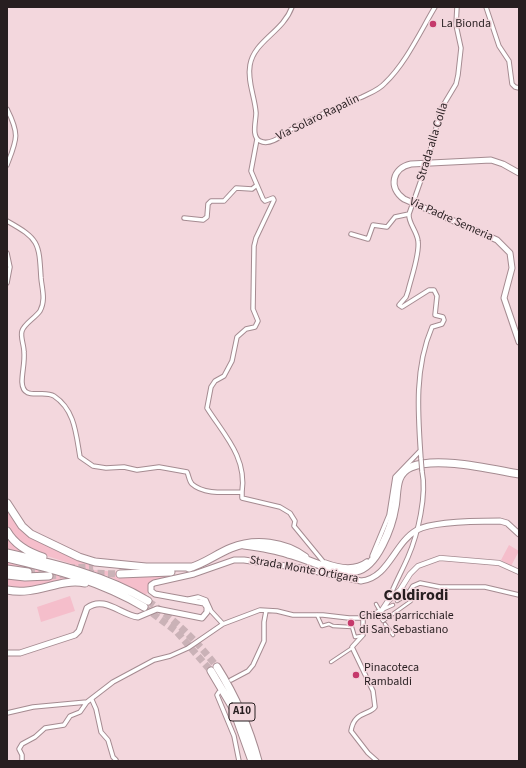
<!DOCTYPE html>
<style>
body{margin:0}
#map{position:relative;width:526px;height:768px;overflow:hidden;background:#f3d7dd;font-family:"Source Sans 3",sans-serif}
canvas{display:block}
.frame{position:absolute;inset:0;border:8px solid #271e20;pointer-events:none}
</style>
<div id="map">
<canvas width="526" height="768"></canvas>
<div class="frame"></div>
</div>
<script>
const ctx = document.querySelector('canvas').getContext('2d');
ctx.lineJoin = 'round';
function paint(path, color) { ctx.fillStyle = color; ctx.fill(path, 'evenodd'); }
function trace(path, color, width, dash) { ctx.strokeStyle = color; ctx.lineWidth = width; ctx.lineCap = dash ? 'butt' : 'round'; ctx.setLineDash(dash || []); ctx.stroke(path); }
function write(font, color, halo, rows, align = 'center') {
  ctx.font = font + ' "Source Sans 3",sans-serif'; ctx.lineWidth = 3; ctx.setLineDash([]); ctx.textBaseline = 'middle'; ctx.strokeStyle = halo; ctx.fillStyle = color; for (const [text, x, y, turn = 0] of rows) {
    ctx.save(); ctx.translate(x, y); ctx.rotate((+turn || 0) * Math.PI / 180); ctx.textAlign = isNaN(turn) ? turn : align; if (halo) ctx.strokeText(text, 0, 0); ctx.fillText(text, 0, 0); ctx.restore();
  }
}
paint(new Path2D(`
 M7 505 18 525 94 564 93 570 119 572 118 578 179 575 151 582 148 589 151 594 147 593 146 595 108 576 35 552C26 548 10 538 7 527 5 521 7 512 7 505Z
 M7 534 31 555 7 550Z
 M509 545 519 551 511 566 501 560Z
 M7 561 75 579 35 589H7V577L28 576 27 568 7 566Z
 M70 596 75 611 41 622 37 607Z`), '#f5becb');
trace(new Path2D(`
 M68 568 93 567
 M28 572 52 570
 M87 573 120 574
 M49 576 66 574
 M148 601C175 620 197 641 217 667
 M144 607 176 631 211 671`), '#cab2b7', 7, [7, 3.5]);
const pedestrian = new Path2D(`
 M376 604 380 611
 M384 609 393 605
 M377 612 383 621
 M317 615 322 626 329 624 333 626 352 627 355 637 361 636
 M383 621 411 601 408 594 397 601
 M385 624 393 635
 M331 662 352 648`);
const minor = new Path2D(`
 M292 7C283 32 254 41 250 65 247 81 255 97 256 113 256 121 251 137 260 141 271 147 286 132 295 127 317 116 340 106 362 97 370 93 379 90 385 83 406 63 420 32 435 7
 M486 7 499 46 509 61 512 84 515 87 519 88
 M7 109C20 135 17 139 7 165
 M184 218 203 220 207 217 208 204 211 201H224L236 188 252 189 257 185
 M7 221C39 239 39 242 41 278 42 289 46 300 40 311 35 318 24 324 22 331 20 336 24 345 24 352 25 362 22 372 22 382 23 402 43 389 54 396 75 410 76 434 80 457L93 466 106 468 124 467 137 470 159 467 187 472C189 476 189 481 192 484 204 495 227 492 242 492V498L280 507 290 513 295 521 294 526 326 565
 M351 234 368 239 373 225 387 227 395 217 409 214
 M7 253 10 267 7 283
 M421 459C418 415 414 369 432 327L442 324 444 320 443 317 435 315 437 296 434 290H429L402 307 399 305 406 297 408 291C411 278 420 254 418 241 417 231 408 223 409 214L427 163 441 109 456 84 458 75 461 48 456 25 457 7
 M242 492C247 457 224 435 207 408L211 387 215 381 224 376 232 361 237 337 246 329 255 327 258 321 253 309 254 246 256 238 274 200 273 198 265 201 263 199 251 171 257 139
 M372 556 389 515 395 477 420 451
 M325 562C338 567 355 570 367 561
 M402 588 408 594 413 586 420 583 440 587H485L519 595
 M189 599 198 597 206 600 211 611 223 624
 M389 599C394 585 402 571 408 557 418 534 427 495 422 471
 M363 630V618
 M363 635 352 647 373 691 375 707C370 715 354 711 351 731L368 753 377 761
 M231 680 248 671 253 665 264 641V622L266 611
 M219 692 217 695 234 736 239 761
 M92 700 96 709 101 732 108 740 113 757 116 760
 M7 713 33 707 87 702
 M22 761V755L19 749 22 744 35 737 45 728 64 725 70 716 80 712 87 702 113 682 154 660 170 656 188 648 223 624 260 610 277 611 293 615H323L349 618H363L382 610`);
const tertiary = new Path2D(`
 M382 610 388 601 400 590 410 574 418 566 440 558 499 563 519 572`);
const secondary = new Path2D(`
 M519 173 503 164 491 160 411 164C392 168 388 188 404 199L497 240 510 253 512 268 504 298 519 342
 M7 653H20L75 635 79 631 87 608C104 595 121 615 138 617L157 609 202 618 207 612V607L204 603 155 594 151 591V585L154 583 194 574 234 560H244L300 568 361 581C389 578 394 543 417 530 433 521 480 521 500 521L507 523 519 534`);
const motorway = new Path2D(`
 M7 503 22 526 31 534 79 557 95 562 146 567H192
 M7 531C15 545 27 552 43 557
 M244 545C259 547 274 549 288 554 310 559 333 574 356 571 377 568 392 526 395 507 398 493 394 474 411 467 437 456 490 469 519 474
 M7 553C56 564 104 575 148 601
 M7 558C55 569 102 582 144 607
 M189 568C204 564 216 554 231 548 255 538 285 542 305 557
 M7 569 28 572
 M120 574 171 572
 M7 575 25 577 49 576
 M7 590C37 596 58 578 85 583
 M217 667C236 697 249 727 258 761
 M211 671 233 708 252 761`);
trace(pedestrian, '#a58b91', 4.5);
trace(minor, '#a58b91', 5.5);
trace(tertiary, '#a58b91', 6);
trace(secondary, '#a58b91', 7);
trace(motorway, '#a58b91', 9);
trace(pedestrian, '#fff', 2.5);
trace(minor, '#fff', 3.5);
trace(tertiary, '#fff', 4.5);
trace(secondary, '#fff', 5);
trace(motorway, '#fff', 7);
const minorBridge = new Path2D(`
 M421 459 422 471`);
trace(minorBridge, '#a58b91', 5.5, []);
trace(minorBridge, '#fff', 3.5);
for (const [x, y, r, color] of [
 [433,24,4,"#c5396b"],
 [351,623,4,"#c5396b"],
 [356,675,4,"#c5396b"]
]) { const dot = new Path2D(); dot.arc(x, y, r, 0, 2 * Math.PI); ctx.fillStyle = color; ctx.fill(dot); trace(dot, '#f3d7dd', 1.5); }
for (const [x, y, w] of [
 [242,712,26]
]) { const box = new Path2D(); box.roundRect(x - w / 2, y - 9, w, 18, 3); ctx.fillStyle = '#f3d7dd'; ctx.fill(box); trace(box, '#271e20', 1); }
write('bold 11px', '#271e20', null, [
 ["A10",242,712]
]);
write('12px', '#271e20', '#f3d7dd', [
 ["La Bionda",441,24],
 ["Chiesa parricchiale",359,616],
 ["di San Sebastiano",359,630],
 ["Pinacoteca",364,668],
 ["Rambaldi",364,682]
], 'left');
write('12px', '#271e20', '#f3d7dd', [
 ["Via Solaro Rapalin",318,118,-26],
 ["Strada alla Colla",433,142,-73],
 ["Via Padre Semeria",451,220,24],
 ["Strada Monte Ortigara",304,570,10]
]);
write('bold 16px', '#271e20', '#f3d7dd', [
 ["Coldirodi",416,596]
]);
</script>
